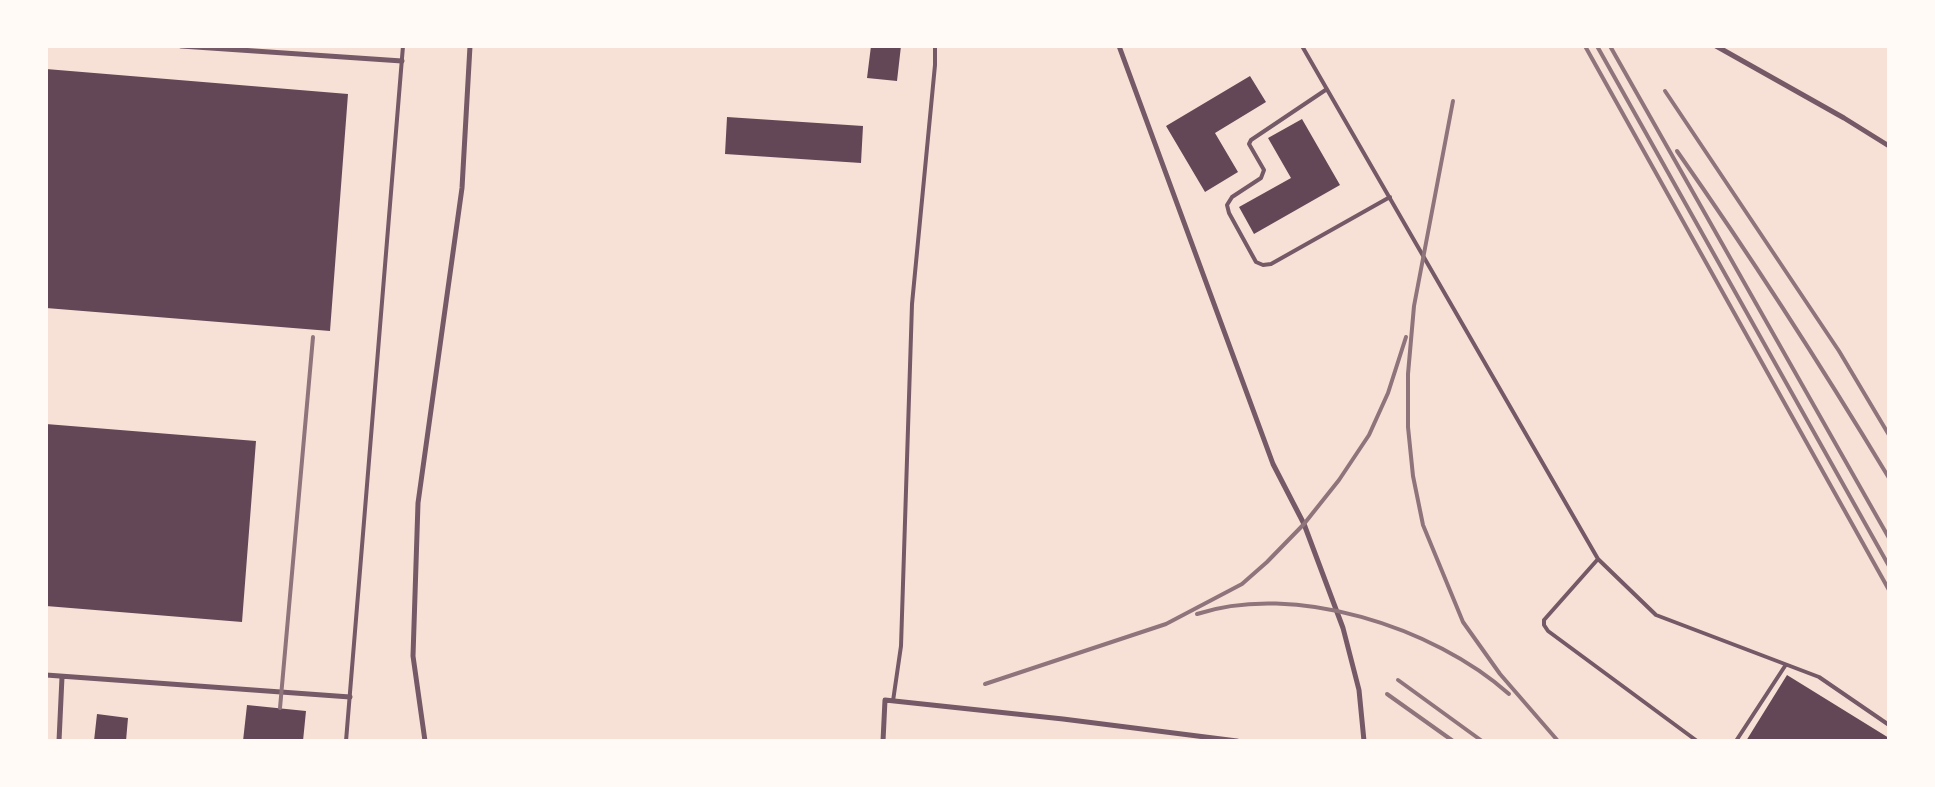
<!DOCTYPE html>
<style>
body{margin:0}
#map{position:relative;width:1935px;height:787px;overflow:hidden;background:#f7e1d7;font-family:Lato,sans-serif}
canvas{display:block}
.frame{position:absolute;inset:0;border:48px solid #fffaf5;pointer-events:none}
</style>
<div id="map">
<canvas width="1935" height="787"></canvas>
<div class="frame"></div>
</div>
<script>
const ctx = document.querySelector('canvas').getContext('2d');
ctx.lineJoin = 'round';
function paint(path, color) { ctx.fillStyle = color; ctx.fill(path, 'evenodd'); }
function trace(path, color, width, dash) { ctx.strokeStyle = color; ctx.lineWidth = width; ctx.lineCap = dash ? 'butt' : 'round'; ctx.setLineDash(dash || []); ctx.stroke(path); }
paint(new Path2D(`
 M871 46H901L897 81 867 78Z
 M46 69 348 94 330 331 46 308Z
 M1250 76 1266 102 1215 133 1238 172 1205 192 1166 126Z
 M727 117 863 126 861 163 725 154Z
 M1302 119 1340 185 1254 234 1239 207 1291 178 1268 138Z
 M46 424 256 441 242 622 46 606Z
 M1787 675 1889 738V741H1746Z
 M247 705 306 711 303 741H243Z
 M97 714 128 718 126 741H94Z`), '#644757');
trace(new Path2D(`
 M1302 46 1598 559 1656 615 1819 677 1889 725
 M1327 89 1251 140 1249 144 1264 170 1261 178 1232 197 1227 205 1229 213 1256 262 1263 265 1271 264 1390 197
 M1598 559 1544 620V625L1548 631 1697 741
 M893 701 901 646 912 304 935 65V46
 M346 741 403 46
 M1736 741 1785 666`), '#755966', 4);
trace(new Path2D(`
 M181 46 402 61
 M1119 46 1273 464 1304 524 1343 628 1359 690 1364 741
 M1716 46 1844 118 1889 146
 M46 675 350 697
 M59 741 62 677
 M425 741 413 656 418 503 462 188 470 46
 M883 741 885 700 1063 719 1237 741`), '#755966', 5);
trace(new Path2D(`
 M1585 46 1889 590
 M1597 46 1889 566
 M1610 46 1889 538
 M1665 91 1839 351 1889 435
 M1453 101 1414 306 1408 374V427L1413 476 1423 525 1463 622 1500 674 1558 741
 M1677 151C1752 258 1822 367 1889 478
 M1197 614C1294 582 1434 627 1509 694
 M1398 680 1482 741
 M985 684 1166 624 1242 584 1267 562 1304 524 1339 480 1369 435 1388 393 1406 337
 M1387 694 1453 741
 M280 708 313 337`), '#8f747c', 4);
</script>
